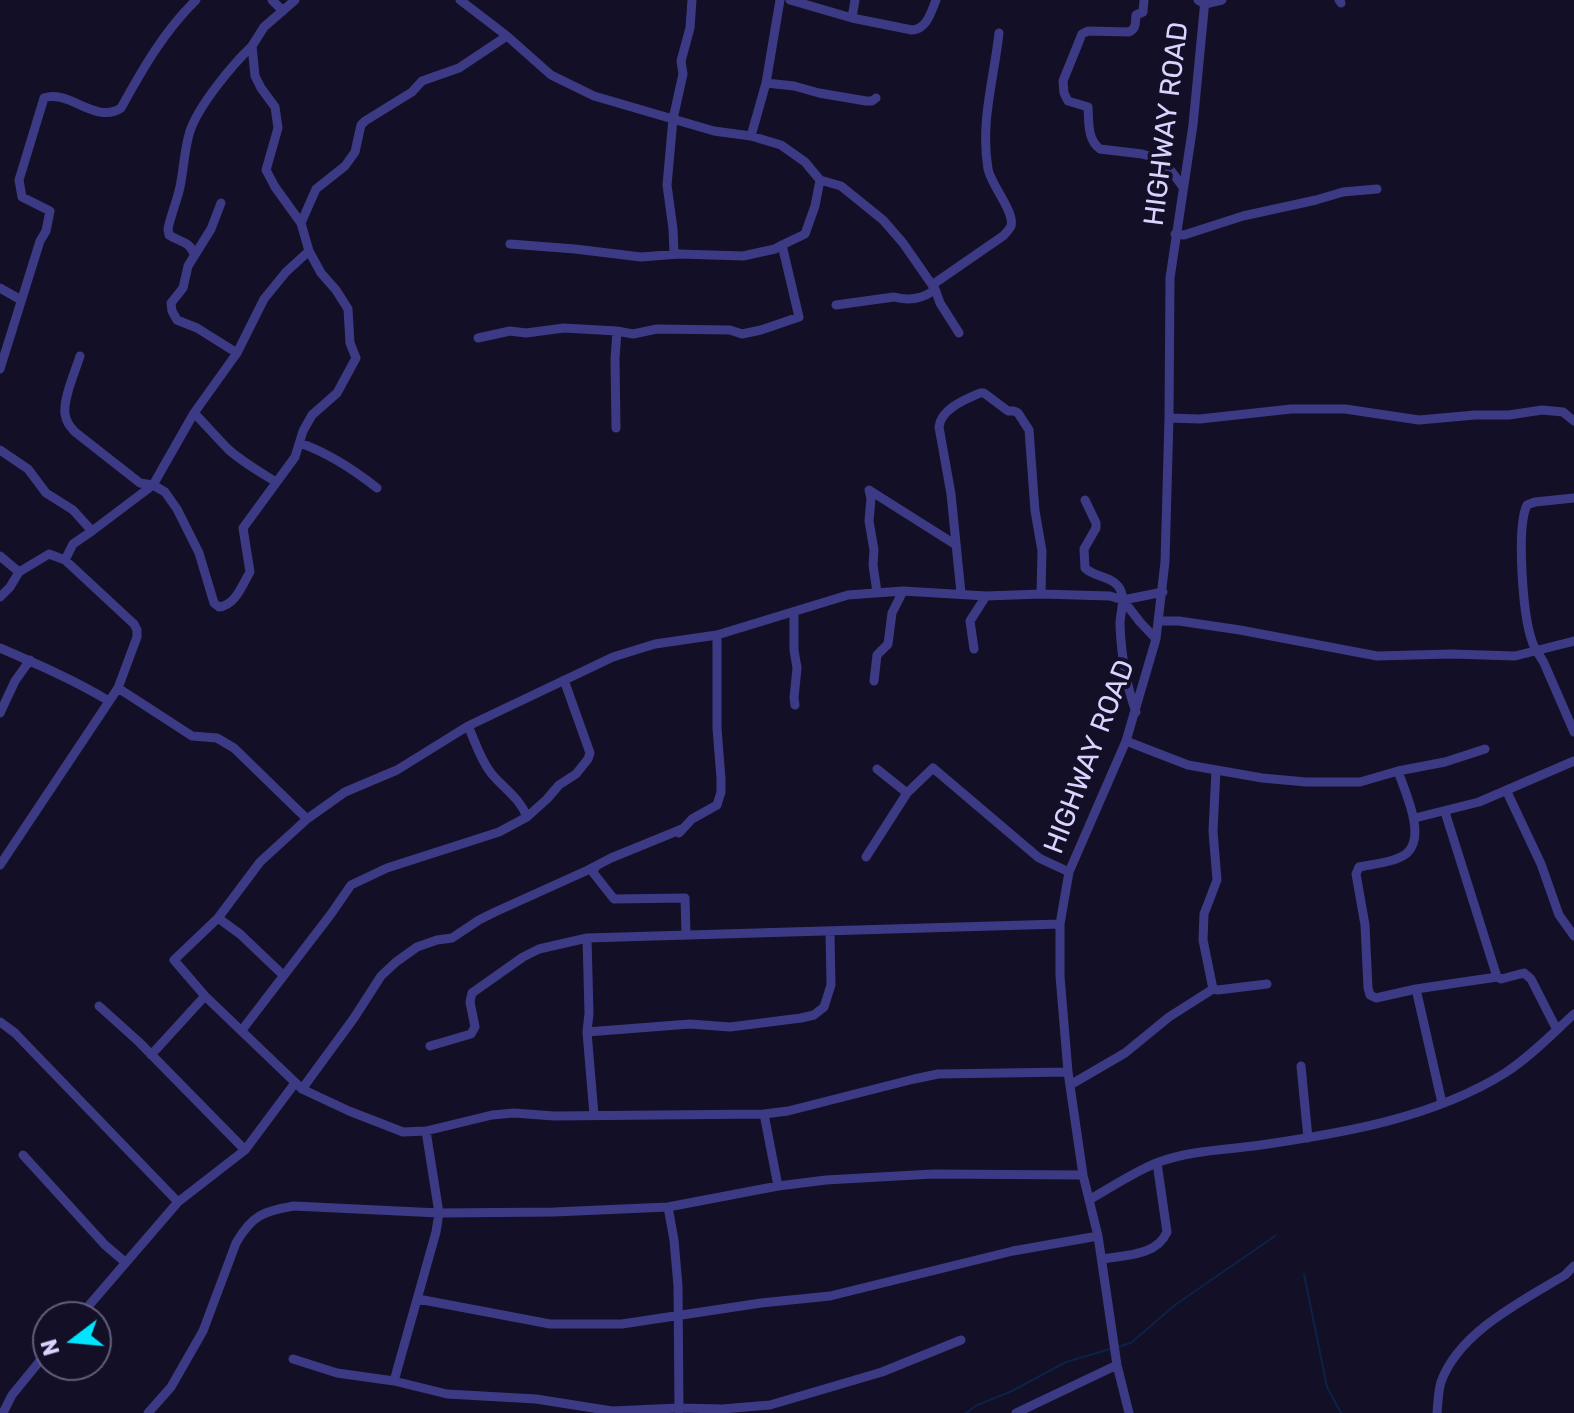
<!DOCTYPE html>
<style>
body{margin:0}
#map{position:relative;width:1574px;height:1413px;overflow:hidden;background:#130f26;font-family:Rubik,sans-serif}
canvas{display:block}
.north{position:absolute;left:32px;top:1301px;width:80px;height:80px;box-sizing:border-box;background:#130f26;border:2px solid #625e7d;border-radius:50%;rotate:254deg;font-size:22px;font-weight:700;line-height:32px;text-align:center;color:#d9d4ff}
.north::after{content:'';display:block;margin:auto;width:28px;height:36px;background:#00e5ff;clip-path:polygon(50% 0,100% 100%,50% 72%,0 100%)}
</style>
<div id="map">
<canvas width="1574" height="1413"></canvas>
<div class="north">N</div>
</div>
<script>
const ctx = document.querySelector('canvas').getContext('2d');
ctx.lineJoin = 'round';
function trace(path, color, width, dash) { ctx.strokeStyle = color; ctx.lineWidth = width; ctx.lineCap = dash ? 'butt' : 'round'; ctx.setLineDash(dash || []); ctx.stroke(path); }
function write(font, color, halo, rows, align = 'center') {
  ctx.font = font + ' Rubik,sans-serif'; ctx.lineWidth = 8; ctx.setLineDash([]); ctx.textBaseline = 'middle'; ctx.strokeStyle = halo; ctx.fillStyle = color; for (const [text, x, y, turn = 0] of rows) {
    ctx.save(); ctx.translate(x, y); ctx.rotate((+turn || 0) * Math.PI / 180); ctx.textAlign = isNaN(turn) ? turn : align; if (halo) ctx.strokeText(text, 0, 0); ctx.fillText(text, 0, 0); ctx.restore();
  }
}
trace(new Path2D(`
 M1304 1274 1327 1387 1341 1413
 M1117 1347 1131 1343 1175 1305 1275 1236
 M966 1413 977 1405 1010 1392 1066 1362 1110 1349`), '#0c2248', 2);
trace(new Path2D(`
 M272 0 283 11
 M460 0 507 36 551 75 594 96 714 131 751 136 781 145 805 162 820 180 841 186 883 220 903 243 935 289 940 303 959 333
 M790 0 852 18 912 30C927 29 931 12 936 0
 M1144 0 1143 12 1136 15C1135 23 1137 28 1129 32L1088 31 1082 34 1063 81 1064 93 1068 101 1088 107C1089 122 1087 139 1100 149L1142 154 1163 160 1183 187
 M1198 0 1205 4 1222 0
 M1339 0 1341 3
 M852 18 855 0
 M766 83 794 86 819 93 866 101H872L876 98
 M751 136 766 83 780 0
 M221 203 211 229 188 266 183 288 171 303 172 311 177 320 197 328 237 353
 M301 223 316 189 345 166 355 152 361 125 365 121 412 92 422 81 459 68 507 36
 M1175 234 1184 235 1243 216 1316 200 1343 192 1377 189
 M510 244 575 249 641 257 679 254 743 256 775 249 782 245
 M194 254C190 241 179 242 169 235L168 229C171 214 177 201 180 187 184 168 184 150 190 131 199 105 232 65 252 46
 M674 254 673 229 667 185 673 119 683 74 681 61 690 28 692 0
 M932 285 1003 236C1006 233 1009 230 1011 226 1015 212 991 185 988 169 980 122 994 79 999 33
 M0 288 21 300
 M836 305 894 297C908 301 924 299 935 289
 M478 338 510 331 526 333 564 328 617 331
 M80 356C75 372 63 399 65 414 66 422 70 426 75 432L140 483 153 485 165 492 177 509 199 553 214 603 219 607C235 606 242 585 250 572L243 528 295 457 303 431 312 415 337 393 356 358 350 343 348 309 336 290 321 273 309 251 301 223 275 187 266 170 278 128 275 107 261 88 255 76 252 46 264 27 295 0
 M0 369 40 241 46 231 50 211 22 197 19 180 44 98C69 89 96 125 121 108 142 70 164 31 196 0
 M194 413C206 425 217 438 229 450 244 463 260 472 276 482
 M1169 418 1200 419 1291 409H1345L1419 420 1475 415H1509L1542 410 1563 412 1574 421
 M616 428 615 359 617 331 633 334 657 329 730 330 742 334 761 330 799 317 782 245 805 234 815 206 820 180
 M300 443C328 453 353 469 377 488
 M0 450 28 469 46 493 73 510 92 531
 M1574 498 1535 502 1527 505C1516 528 1523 616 1532 641 1534 649 1540 655 1544 663 1554 686 1564 709 1574 732
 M1085 500 1096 523V528L1084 549 1085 568C1094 577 1110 576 1118 586 1127 597 1120 612 1120 624 1121 653 1126 684 1136 712
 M0 556 19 572
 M65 560 73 544 92 531 153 485 194 413 237 353 264 299 286 272 309 251
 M877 592 873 565 874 550 869 521 871 498 869 490 956 545
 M961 593 951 494 939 427C941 409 964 400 980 393H984L1008 411H1014L1018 413 1029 430 1035 511 1042 551 1041 594
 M0 597 10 587 19 572 49 554 65 560 134 624 137 630V637L118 688 0 865
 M1123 600 1140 622 1156 639
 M794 612V650L797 668 794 698 795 705
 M1159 621H1179L1240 630 1377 656 1451 654 1515 656 1574 641
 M0 648C37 664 74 680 109 701
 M974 649 970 621 986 596
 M874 681 877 655 888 644 892 613 903 591
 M118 688 192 736 217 738 234 748 307 819
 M0 713 15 681 30 660
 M468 726C475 741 480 759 491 773 503 788 520 798 527 817
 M1126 741 1188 765 1262 778 1306 782H1360L1398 771 1445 762 1485 749
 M877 769 907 793
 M1398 771C1404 790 1426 834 1408 852 1399 862 1372 864 1359 867L1356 874 1365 925 1368 988 1370 995 1376 998 1416 989 1497 977 1501 979 1524 973 1531 979 1557 1030
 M1507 792 1541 864 1559 915 1574 936
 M1445 812 1497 977
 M1415 818 1479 802 1574 761
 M679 833 692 819 717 805 721 792V779L717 728V635
 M866 857 907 793 933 768 1039 858 1069 872
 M595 868 591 870 614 899 685 898 686 934
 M218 918 240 934 283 975
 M587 938 589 1013 587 1032 594 1115
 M1213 989 1203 940 1204 914 1217 880 1213 831 1216 770
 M1416 989 1442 1103
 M99 1006 139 1042 245 1150
 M0 1022 15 1033 178 1202
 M242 1030 331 914 351 885 387 868 499 832 527 817 547 799 559 785 576 774 588 759 590 753 564 680
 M587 1032 690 1024 730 1027 801 1018 814 1015 824 1007 831 985 830 932
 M430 1046 471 1034 475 1027 470 1002 472 993 523 957 539 949 587 938 1060 924
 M151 1055 205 996
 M1301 1066 1308 1138
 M1068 1072 938 1074 914 1079 788 1111 764 1114 554 1116 514 1113 492 1115 426 1131 403 1132 349 1111 302 1089 205 996 174 960 218 918 260 862 307 819 345 792 397 770 468 726 613 657 655 644 717 635 848 595 903 591 986 596 1041 594 1110 596 1123 600 1163 592
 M1070 1085 1125 1053 1169 1017 1213 989 1218 990 1267 984
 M302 1089 354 1018 381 976 396 962 417 947 437 940 452 938 479 920 495 912 588 870 611 858 682 829
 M764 1114 778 1186
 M23 1155 105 1245 125 1262
 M1089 1200C1112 1187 1135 1171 1159 1162 1192 1150 1226 1150 1261 1145 1343 1133 1433 1118 1505 1073 1530 1057 1552 1034 1574 1014
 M668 1207 674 1240 678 1286 679 1411
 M1102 1259C1126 1255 1156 1256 1167 1232L1157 1163
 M418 1299 550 1324H622L761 1303 830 1296 1013 1251 1098 1236
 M79 1317 178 1202 245 1150 295 1083
 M293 1359 337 1373 394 1381 447 1394 536 1399 612 1411 679 1408 722 1409 770 1405 882 1372 961 1340
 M394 1381 436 1232 439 1213 426 1131
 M3 1413 12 1395 48 1351
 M148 1413 171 1387 203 1331 236 1243C252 1215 264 1211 294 1206L439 1213 554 1212 668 1207 778 1186 826 1180 933 1174 1083 1175
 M1016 1413 1117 1365
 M1129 1413 1117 1365 1098 1236 1083 1175 1068 1072 1060 976V924L1069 872 1126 741 1156 639 1165 562 1169 418 1170 278 1193 125 1205 0
 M1437 1413C1438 1403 1438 1392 1441 1382 1459 1332 1522 1301 1565 1275L1574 1266`), '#3d3a85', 9);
write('28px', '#d9d4ff', '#130f26', [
 ["HIGHWAY ROAD",1167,124,-83],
 ["HIGHWAY ROAD",1090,757,-69]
]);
</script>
